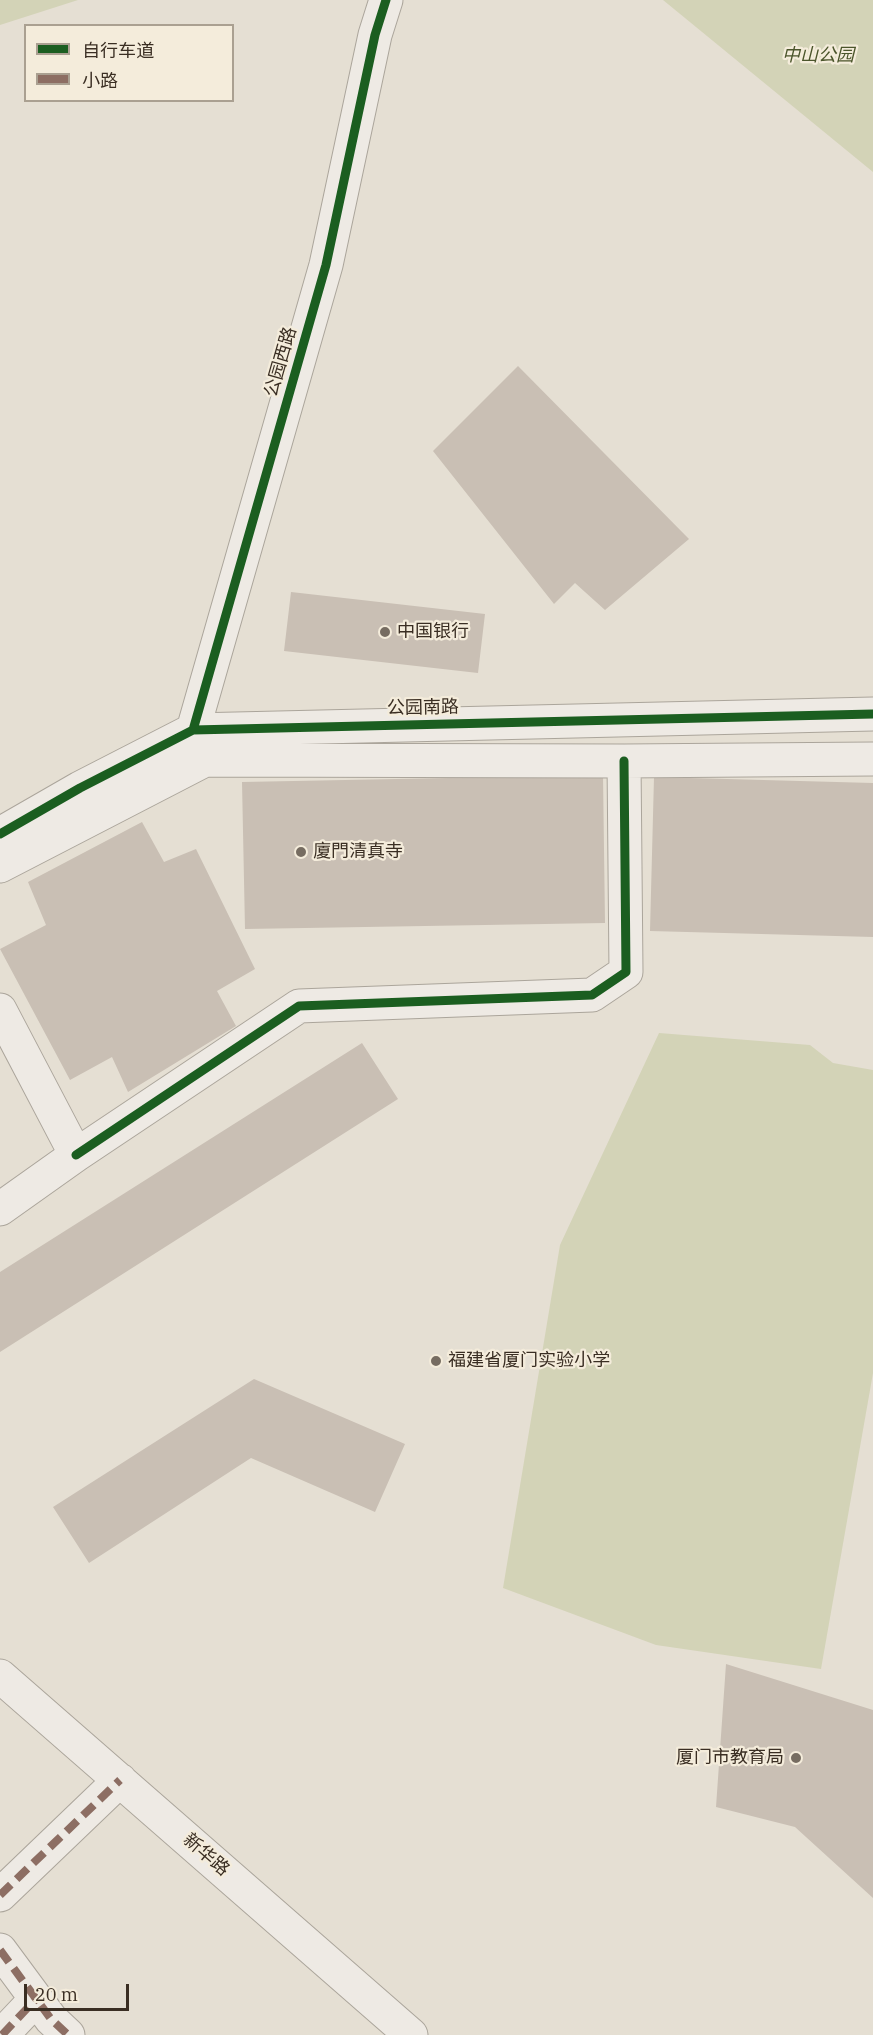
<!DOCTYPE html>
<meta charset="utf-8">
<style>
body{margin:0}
#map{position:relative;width:873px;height:2035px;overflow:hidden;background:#e5dfd3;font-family:"IBM Plex Serif","Noto Sans SC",serif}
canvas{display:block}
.legend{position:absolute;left:24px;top:24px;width:210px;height:78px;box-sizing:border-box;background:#f4ecdb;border:2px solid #aaa091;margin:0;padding:8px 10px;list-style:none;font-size:18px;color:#3a2e23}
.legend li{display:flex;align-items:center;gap:12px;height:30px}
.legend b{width:30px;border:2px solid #aaa091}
.scale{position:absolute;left:24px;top:1984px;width:105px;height:27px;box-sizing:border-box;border:3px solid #3a2e23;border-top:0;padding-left:8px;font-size:18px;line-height:21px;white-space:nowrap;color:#3a2e23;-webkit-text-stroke:4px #f4ecdb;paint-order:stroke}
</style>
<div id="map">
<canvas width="873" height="2035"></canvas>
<ul class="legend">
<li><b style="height:8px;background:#1b5e20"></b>自行车道</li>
<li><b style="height:8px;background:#8d6e63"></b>小路</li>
</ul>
<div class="scale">20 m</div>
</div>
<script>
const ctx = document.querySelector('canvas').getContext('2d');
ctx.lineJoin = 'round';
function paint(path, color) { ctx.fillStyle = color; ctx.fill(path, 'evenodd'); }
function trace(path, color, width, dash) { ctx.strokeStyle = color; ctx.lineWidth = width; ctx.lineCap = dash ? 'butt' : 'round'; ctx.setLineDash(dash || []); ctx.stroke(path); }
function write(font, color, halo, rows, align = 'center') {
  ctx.font = font + ' "IBM Plex Serif","Noto Sans SC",serif'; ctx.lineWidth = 4.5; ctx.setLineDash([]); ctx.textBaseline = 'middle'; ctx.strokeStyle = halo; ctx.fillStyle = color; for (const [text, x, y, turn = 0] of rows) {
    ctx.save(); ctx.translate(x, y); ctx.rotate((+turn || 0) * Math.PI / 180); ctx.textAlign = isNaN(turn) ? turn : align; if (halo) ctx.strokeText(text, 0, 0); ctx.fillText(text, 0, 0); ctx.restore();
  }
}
paint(new Path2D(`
 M0 0H78L0 25Z
 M663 0H873V172Z
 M659 1033 810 1045 833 1063 873 1070V1373L821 1669 656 1645 503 1588 560 1245Z`), '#d3d3b7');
paint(new Path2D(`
 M518 366 689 539 605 610 575 583 554 604 433 451Z
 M291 592 485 614 478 673 284 651Z
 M603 775 605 923 245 929 242 782Z
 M654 777 873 783V937L650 931Z
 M142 822 164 862 196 849 255 969 217 991 236 1026 128 1092 112 1057 70 1080 0 949 46 925 28 882Z
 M362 1043 398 1099 0 1352V1272Z
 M254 1379 405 1444 375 1512 251 1458 89 1563 53 1507Z
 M726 1664 873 1710V1898L795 1827 716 1807Z`), '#c9bfb4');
const minor = new Path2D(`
 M193 730 326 265 375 35 386 0
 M0 834 80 788 193 730 873 714
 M0 866 205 760 624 761 873 759
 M0 1010 76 1155 0 1209
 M76 1155 299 1006 592 995 626 972 624 761
 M0 1676 411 2035
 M0 1895 120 1780
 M0 1950 51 2019 68 2035
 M2 2035 36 1999`);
trace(minor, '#aba59b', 35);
trace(minor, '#eeeae4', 33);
trace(new Path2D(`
 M0 1895 120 1780
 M0 1950 51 2019 68 2035
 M2 2035 36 1999`), '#8d6e63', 8, [15, 8]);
trace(new Path2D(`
 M193 730 326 265 375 35 386 0
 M0 834 80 788 193 730 873 714
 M76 1155 299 1006 592 995 626 972 624 761`), '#1b5e20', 9);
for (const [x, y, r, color] of [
 [385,632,6,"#766c61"],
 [301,852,6,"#766c61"],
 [436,1361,6,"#766c61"],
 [796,1758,6,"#766c61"]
]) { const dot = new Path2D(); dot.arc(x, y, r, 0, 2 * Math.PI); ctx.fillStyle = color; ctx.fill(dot); trace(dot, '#f4ecdb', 2); }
write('italic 18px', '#4b552b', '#f4ecdb', [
 ["中山公园",818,56]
]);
write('18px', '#3a2e23', '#f4ecdb', [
 ["公园西路",281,362,-74],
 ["公园南路",423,708,-1],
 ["新华路",206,1855,41]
]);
write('18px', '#3a2e23', '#f4ecdb', [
 ["中国银行",397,632],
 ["廈門清真寺",313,852],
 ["福建省厦门实验小学",448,1361],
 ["厦门市教育局",784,1758,"right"]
], 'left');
</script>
